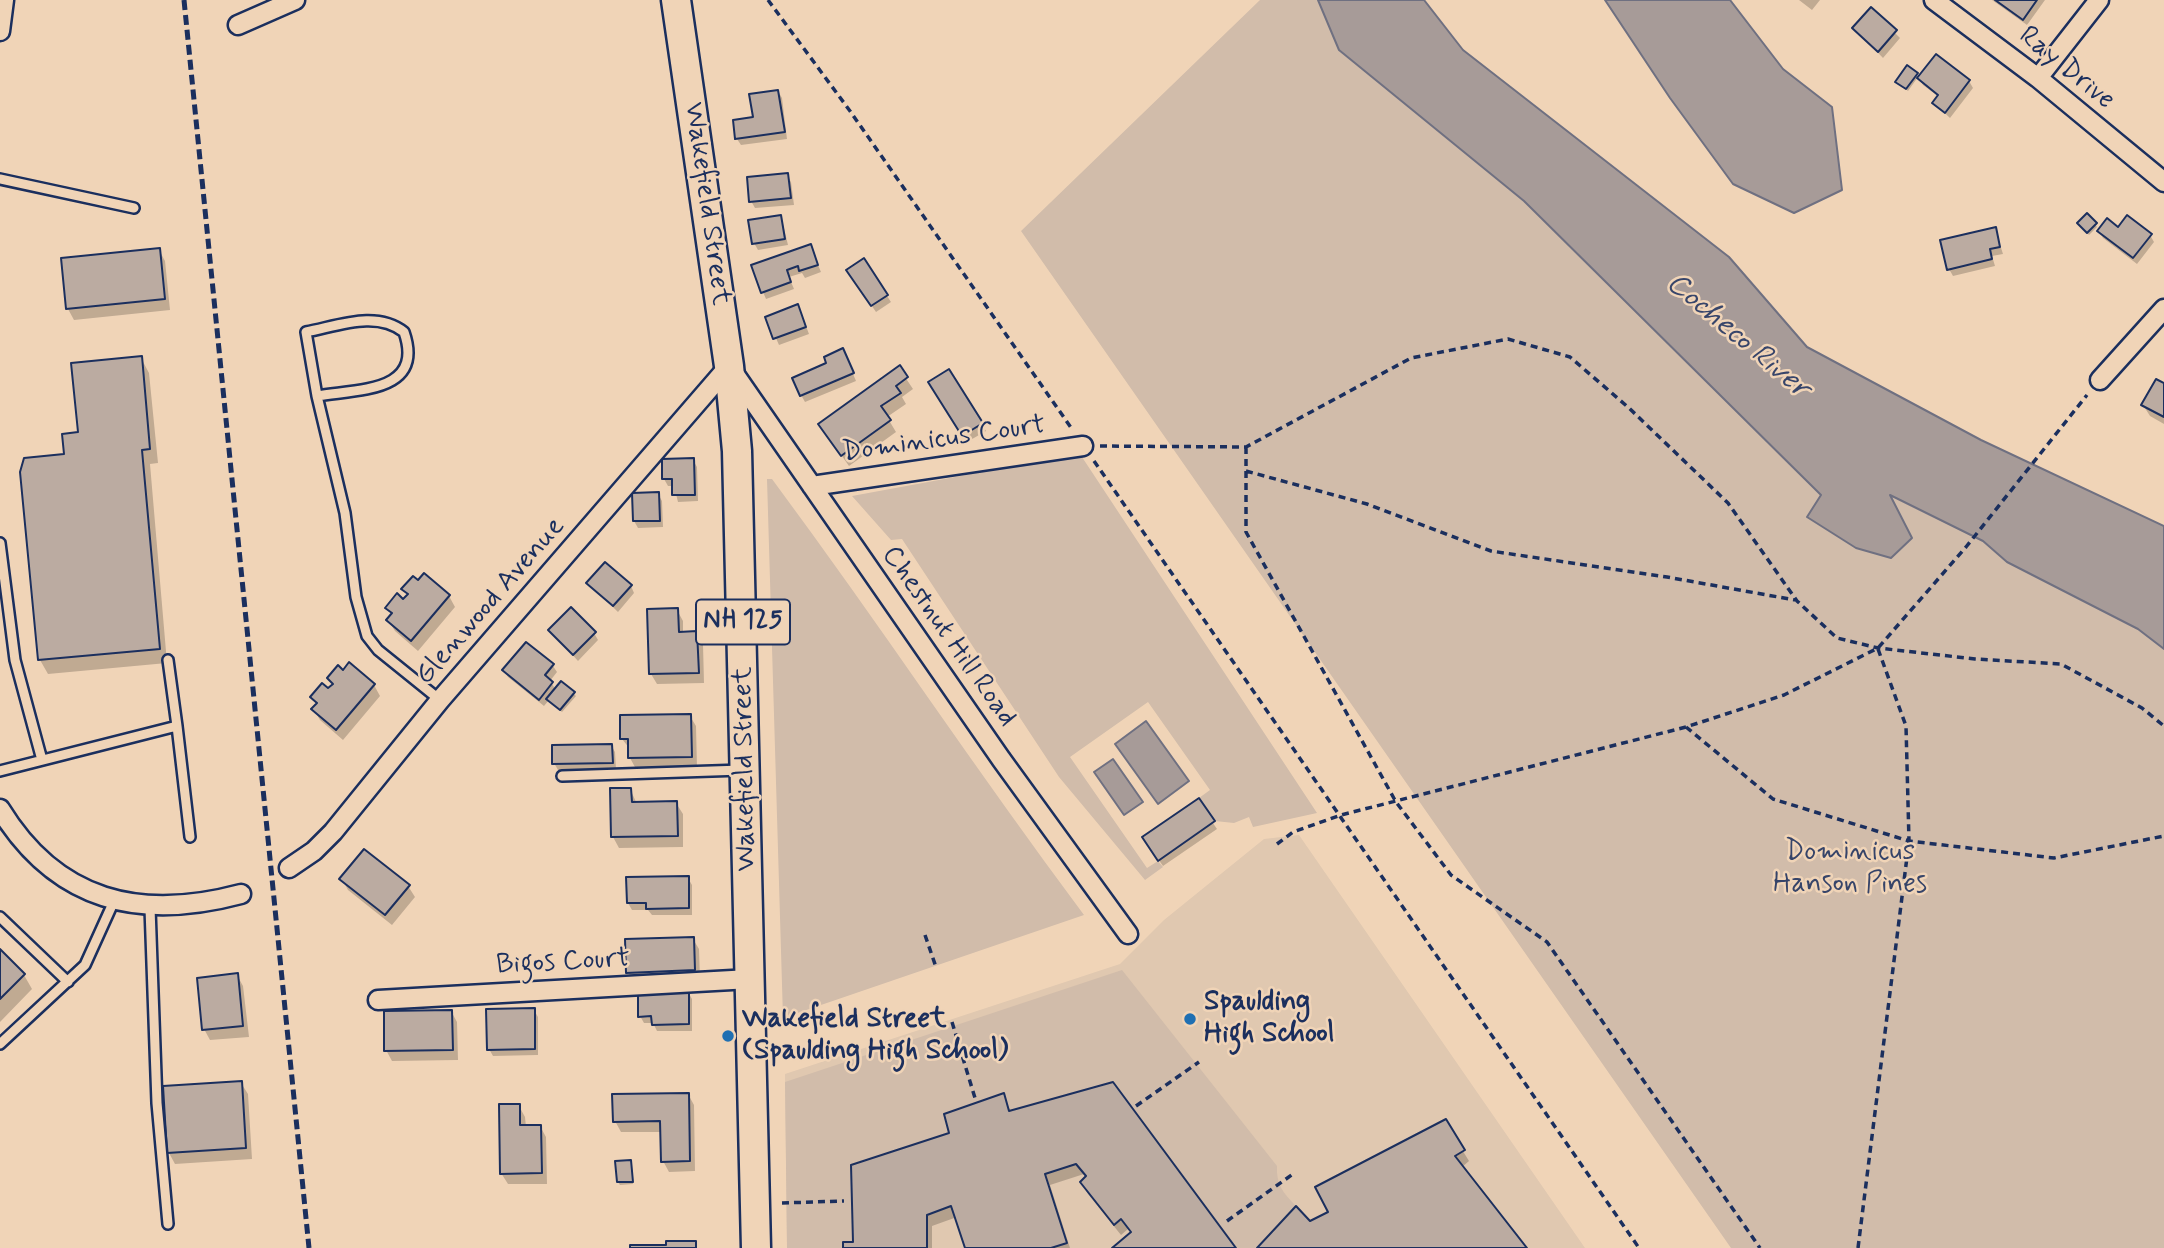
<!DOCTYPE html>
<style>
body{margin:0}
canvas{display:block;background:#f0d4b7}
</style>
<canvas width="2164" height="1248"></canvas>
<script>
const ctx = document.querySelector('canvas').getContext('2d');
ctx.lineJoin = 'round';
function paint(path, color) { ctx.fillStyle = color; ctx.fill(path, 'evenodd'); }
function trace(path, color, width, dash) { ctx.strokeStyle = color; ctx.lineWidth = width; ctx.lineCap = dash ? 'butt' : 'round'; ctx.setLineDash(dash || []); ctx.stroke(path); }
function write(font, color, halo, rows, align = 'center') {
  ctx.font = font + ' Mynerve,sans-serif'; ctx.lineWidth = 5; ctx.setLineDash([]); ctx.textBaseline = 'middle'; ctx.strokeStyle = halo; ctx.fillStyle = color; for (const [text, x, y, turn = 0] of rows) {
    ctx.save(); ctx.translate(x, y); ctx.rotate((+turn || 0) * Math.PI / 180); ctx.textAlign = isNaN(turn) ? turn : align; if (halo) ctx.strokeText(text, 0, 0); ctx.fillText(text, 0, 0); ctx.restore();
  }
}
paint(new Path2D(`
 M1299 835 1585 1248H787L785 1074 1120 964 1164 920 1264 839Z`), '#e0c8b0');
paint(new Path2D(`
 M1260 0H1318L1339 50 1524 201 1821 495 1807 517 1888 495 1983 541 2007 562 2138 629 2164 649V1248H1731L1021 231Z
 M1080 454 1317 813 1253 827 1249 817 1234 823 1215 821 1199 798 1210 790 1148 702 1070 757 1147 868 1158 861 1163 867 1145 880 1059 777 902 539 891 540 852 496Z
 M767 479H772C879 623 977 772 1084 915L783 1018Z
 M1122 970 1277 1166C1276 1184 1283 1193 1296 1206L1257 1248H1237L1113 1082 1009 1111 1004 1093 944 1114 949 1133 851 1165 853 1242H843V1248H787L785 1082Z`), '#d1bcaa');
const water = new Path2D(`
 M1318 0H1424L1463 50 1729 257 1807 347 1981 440 2164 526V649L2138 629 2007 562 1983 541 1890 495 1912 538 1891 558 1856 548 1807 517 1821 495 1524 201 1339 50Z
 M1605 0H1730L1783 69 1832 107 1842 190 1794 213 1733 184 1670 98Z
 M1146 721 1189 781 1158 804 1115 744Z
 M1113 759 1143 802 1124 815 1094 772Z`);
paint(water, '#a79b98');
trace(water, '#6f7081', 2);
paint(new Path2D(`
 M1799 0H1820L1812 10Z
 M1992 0H2045L2027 25Z
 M1871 9 1900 38 1883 58 1854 28Z
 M1916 74 1919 78 1969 81 1973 88 1950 118 1934 103 1939 97 1923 85 1918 77 1908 91 1897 82Z
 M778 91 782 98 787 139 741 145 737 139Z
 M787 175 791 182 794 205 755 208 751 201Z
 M781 216 788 245 758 250 754 243Z
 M2095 224 2097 227 2089 235 2081 226Z
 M1995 229 2003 254 1992 256 1995 266 1953 276 1949 269Z
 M2118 229 2150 235 2154 242 2137 264 2103 238 2099 231Z
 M810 246 821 272 805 278 802 273 789 277 794 289 766 299 763 292Z
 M159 250 165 261 170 310 74 320 68 309 63 260Z
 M852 277 887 296 891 302 876 312Z
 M801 313 809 334 779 345 767 318Z
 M846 357 856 381 805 402 801 395 829 364Z
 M141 358 149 373 158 463 150 464 167 663 48 674 40 660 80 434Z
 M899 368 913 389 902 397 906 404 887 417 896 432 849 466 827 435Z
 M949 371 986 431 967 442 931 382Z
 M2164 385V424L2150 416 2143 405Z
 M693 460 697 467 698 501 678 502 674 486H668L664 479Z
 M658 494 662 501 663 527 638 528 634 521Z
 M588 583 631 586 634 593 618 612Z
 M404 589 449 596 455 607 418 651 395 631 388 620 392 616 387 608 408 596Z
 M677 610 683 621V633H696L703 644 704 683 657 684 651 674Z
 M550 630 594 633 598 640 578 661Z
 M553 666 557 672 550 681 556 690 561 683 576 696 562 712 549 700 544 706 508 677 504 671Z
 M329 678 374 685 380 696 343 740 320 720 314 710 317 705 312 697 333 686Z
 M690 716 696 726 697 768 636 769 630 758V749L622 739Z
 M611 745 615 752 616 769 558 770 554 763Z
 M630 789 637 804 676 803 683 814V847L619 848 613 837Z
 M1198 801 1217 829 1163 866 1148 845Z
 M688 878 692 885V915H652L648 910H632L628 903Z
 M342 879 408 886 415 897 392 925 348 890Z
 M693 939 699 949 700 980 634 983 628 972Z
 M0 951 24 975 32 989 0 1022Z
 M237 975 243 986 249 1037 210 1040 204 1029Z
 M688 992 692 999V1031H657L653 1023H644L640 1016Z
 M534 1010 538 1017V1055L493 1056 489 1049Z
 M451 1011 457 1022 458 1060 392 1061 386 1050Z
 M241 1083 248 1094 252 1159 175 1164 169 1153 164 1088Z
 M688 1094 694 1105 695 1171 669 1172 663 1161 662 1132H621L615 1121Z
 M1003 1095 1011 1112 1234 1248H1115L1132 1234 1128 1229 1121 1235 1088 1194 1082 1183 1087 1178 1084 1174 1050 1185 1070 1248H967L957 1217 932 1226V1248H845L854 1244 951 1134Z
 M519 1106 525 1117 526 1127 540 1126 546 1137 547 1184H508L501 1173Z
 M1445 1122 1469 1161 1462 1167 1525 1248H1260L1331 1213Z
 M630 1161 633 1184 620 1185 618 1182Z`), '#0003');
const building = new Path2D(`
 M1995 0H2037L2023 20Z
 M1871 7 1897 30 1878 52 1852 28Z
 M1936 54 1970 80 1945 113 1932 103 1938 95 1917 78Z
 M1907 65 1918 73 1906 89 1895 82Z
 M778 90 785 132 735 139 733 120 753 117 749 94Z
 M788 173 791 198 749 202 747 177Z
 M2087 213 2097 223 2087 233 2077 223Z
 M781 215 785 239 752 244 748 220Z
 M2127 215 2152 234 2133 258 2097 231 2107 218 2118 227Z
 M1996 227 2000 247 1990 249 1992 259 1947 270 1940 240Z
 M811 244 818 265 799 271 798 266 787 270 791 282 761 293 751 265Z
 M160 248 165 299 66 309 61 258Z
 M864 258 888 295 871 306 846 270Z
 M798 304 806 327 773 339 765 317Z
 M843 348 854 373 800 396 792 378 826 363 824 357Z
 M142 356 150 449 142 450 160 649 38 660 20 472 24 458 64 454 62 434 78 432 71 363Z
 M900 365 908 377 896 386 901 393 881 406 891 420 841 456 818 424Z
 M949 369 983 423 962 436 928 382Z
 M2156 379 2164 383V417L2141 405Z
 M694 458 695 495H672V479H662V459Z
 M659 492 660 521H633L632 493Z
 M605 562 632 585 613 606 586 583Z
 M424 573 450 595 411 641 386 620 392 613 385 608 397 593 403 599 408 594 401 589 413 576 418 580Z
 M571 607 596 632 573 655 548 630Z
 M678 608 679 632 697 631 699 673 649 674 647 609Z
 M526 642 554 664 545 675 553 682 539 700 502 670Z
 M349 662 375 684 336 730 311 709 317 703 310 697 322 683 328 688 333 684 327 678 338 665 343 670Z
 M561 681 575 692 560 710 546 699Z
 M691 714 692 757 628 758V739H620V715Z
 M612 744 613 763 552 764V745Z
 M610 788H631L632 802 677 801 678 836 611 837Z
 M1199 798 1215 821 1158 861 1142 837Z
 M364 849 410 885 385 915 339 879Z
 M689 876V908L646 909V903H627L626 877Z
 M694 937 695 970 626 973 625 939Z
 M0 949 25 974 0 999Z
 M238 973 243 1026 202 1030 197 978Z
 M689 990V1024L652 1025 651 1016 638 1017V991Z
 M535 1008V1049L487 1050 486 1009Z
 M452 1010 453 1050 384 1051V1011Z
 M242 1081 246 1148 167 1153 163 1086Z
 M1113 1082 1236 1248H1112L1131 1232 1121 1219 1114 1225 1080 1182 1086 1176 1076 1164 1045 1174 1067 1243 1051 1248H965L951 1206 927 1215V1248H843V1242H853L851 1165 949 1133 944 1114 1004 1093 1009 1111Z
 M689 1093 690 1161 661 1162 660 1121 613 1122 612 1094Z
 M499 1104H520V1125H541L542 1173 500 1174Z
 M1446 1119 1465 1150 1455 1156 1527 1248H1257L1296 1206 1310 1221 1328 1212 1315 1187Z
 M631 1160 633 1182H617L615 1161Z
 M666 1241H696V1248H630V1245H666Z`);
paint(building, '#bbaba1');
trace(building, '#1b2f5e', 2);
const service = new Path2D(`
 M0 179 134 208
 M317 396 306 332C338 326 376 310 404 332 425 393 358 389 317 396L345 513 356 597 367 636 378 650 440 700
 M0 543 15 660 42 760
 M168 660 177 726
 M0 771 177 726 190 837
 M562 776 742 770
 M150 908 157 1103 168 1224
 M0 917 68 982
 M0 1044 85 965 114 901`);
const minor = new Path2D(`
 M1934 0 2038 78 2164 182
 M238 25 295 0
 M0 31 4 0
 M2038 78 2099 0
 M2100 380 2164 309
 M812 486 1083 446
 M0 809C57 902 140 921 241 894
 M289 868 314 851 333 832 440 700 729 366 1001 759 1128 934
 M378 1000 750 979`);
const primary = new Path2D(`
 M676 0 729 366 737 451 756 1248`);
trace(service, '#1b2f5e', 14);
trace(minor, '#1b2f5e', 23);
trace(primary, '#1b2f5e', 33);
trace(new Path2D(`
 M768 0 850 111 1072 429
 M1100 446 1246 447 1411 358 1508 339 1570 357 1629 408 1728 503 1797 601 1837 638 1878 648 1975 659 2061 664 2142 708 2164 726
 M1246 447V532L1396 802 1451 875 1547 942 1760 1248
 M1094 461 1639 1248
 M1246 471 1367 504 1491 551 1667 577 1795 600
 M1686 727 1773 799 1909 841 2054 858 2164 836
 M1277 844 1293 832 1341 815 1686 727 1784 695 1878 648 1966 547 2087 395
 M925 935 936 967
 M952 1022 975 1098
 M1136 1106 1199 1062
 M782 1203 844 1201
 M1227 1221 1293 1174
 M1858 1248 1909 841 1906 726 1878 649`), '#1b2f5e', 3.5, [7, 5]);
trace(service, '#f0d4b7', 9);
trace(minor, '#f0d4b7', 18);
trace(primary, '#f0d4b7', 28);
trace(new Path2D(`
 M184 0 309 1248`), '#1b2f5e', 5, [10, 5]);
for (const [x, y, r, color] of [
 [1190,1019,7,"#1f6fb2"],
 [728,1036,7,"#1f6fb2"]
]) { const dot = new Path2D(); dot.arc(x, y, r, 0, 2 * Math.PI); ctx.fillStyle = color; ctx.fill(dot); trace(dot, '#f0d4b7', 2.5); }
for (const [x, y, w] of [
 [743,622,94]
]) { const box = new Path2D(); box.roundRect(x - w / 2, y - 22.5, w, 45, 5); ctx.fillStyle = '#f0d4b7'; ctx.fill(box); trace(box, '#1b2f5e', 2); }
write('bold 26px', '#1b2f5e', null, [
 ["NH 125",743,622]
]);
write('28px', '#1b2f5e', '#f0d4b7', [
 ["Ray Drive",2066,69,39],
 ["Wakefield Street",706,204,82],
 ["Dominicus Court",944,440,-8],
 ["Glenwood Avenue",491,602,-49],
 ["Chestnut Hill Road",948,637,55],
 ["Wakefield Street",746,769,-91],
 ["Bigos Court",563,963,-3]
]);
write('28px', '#364469', '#f0d4b7', [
 ["Dominicus",1850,853],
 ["Hanson Pines",1850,885]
]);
write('bold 28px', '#1b2f5e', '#f0d4b7', [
 ["Spaulding",1204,1003],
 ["High School",1204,1035],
 ["Wakefield Street",742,1020],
 ["(Spaulding High School)",742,1052]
], 'left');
write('italic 30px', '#37456a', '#f0d4b7', [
 ["Cocheco River",1737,337,40]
]);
</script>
